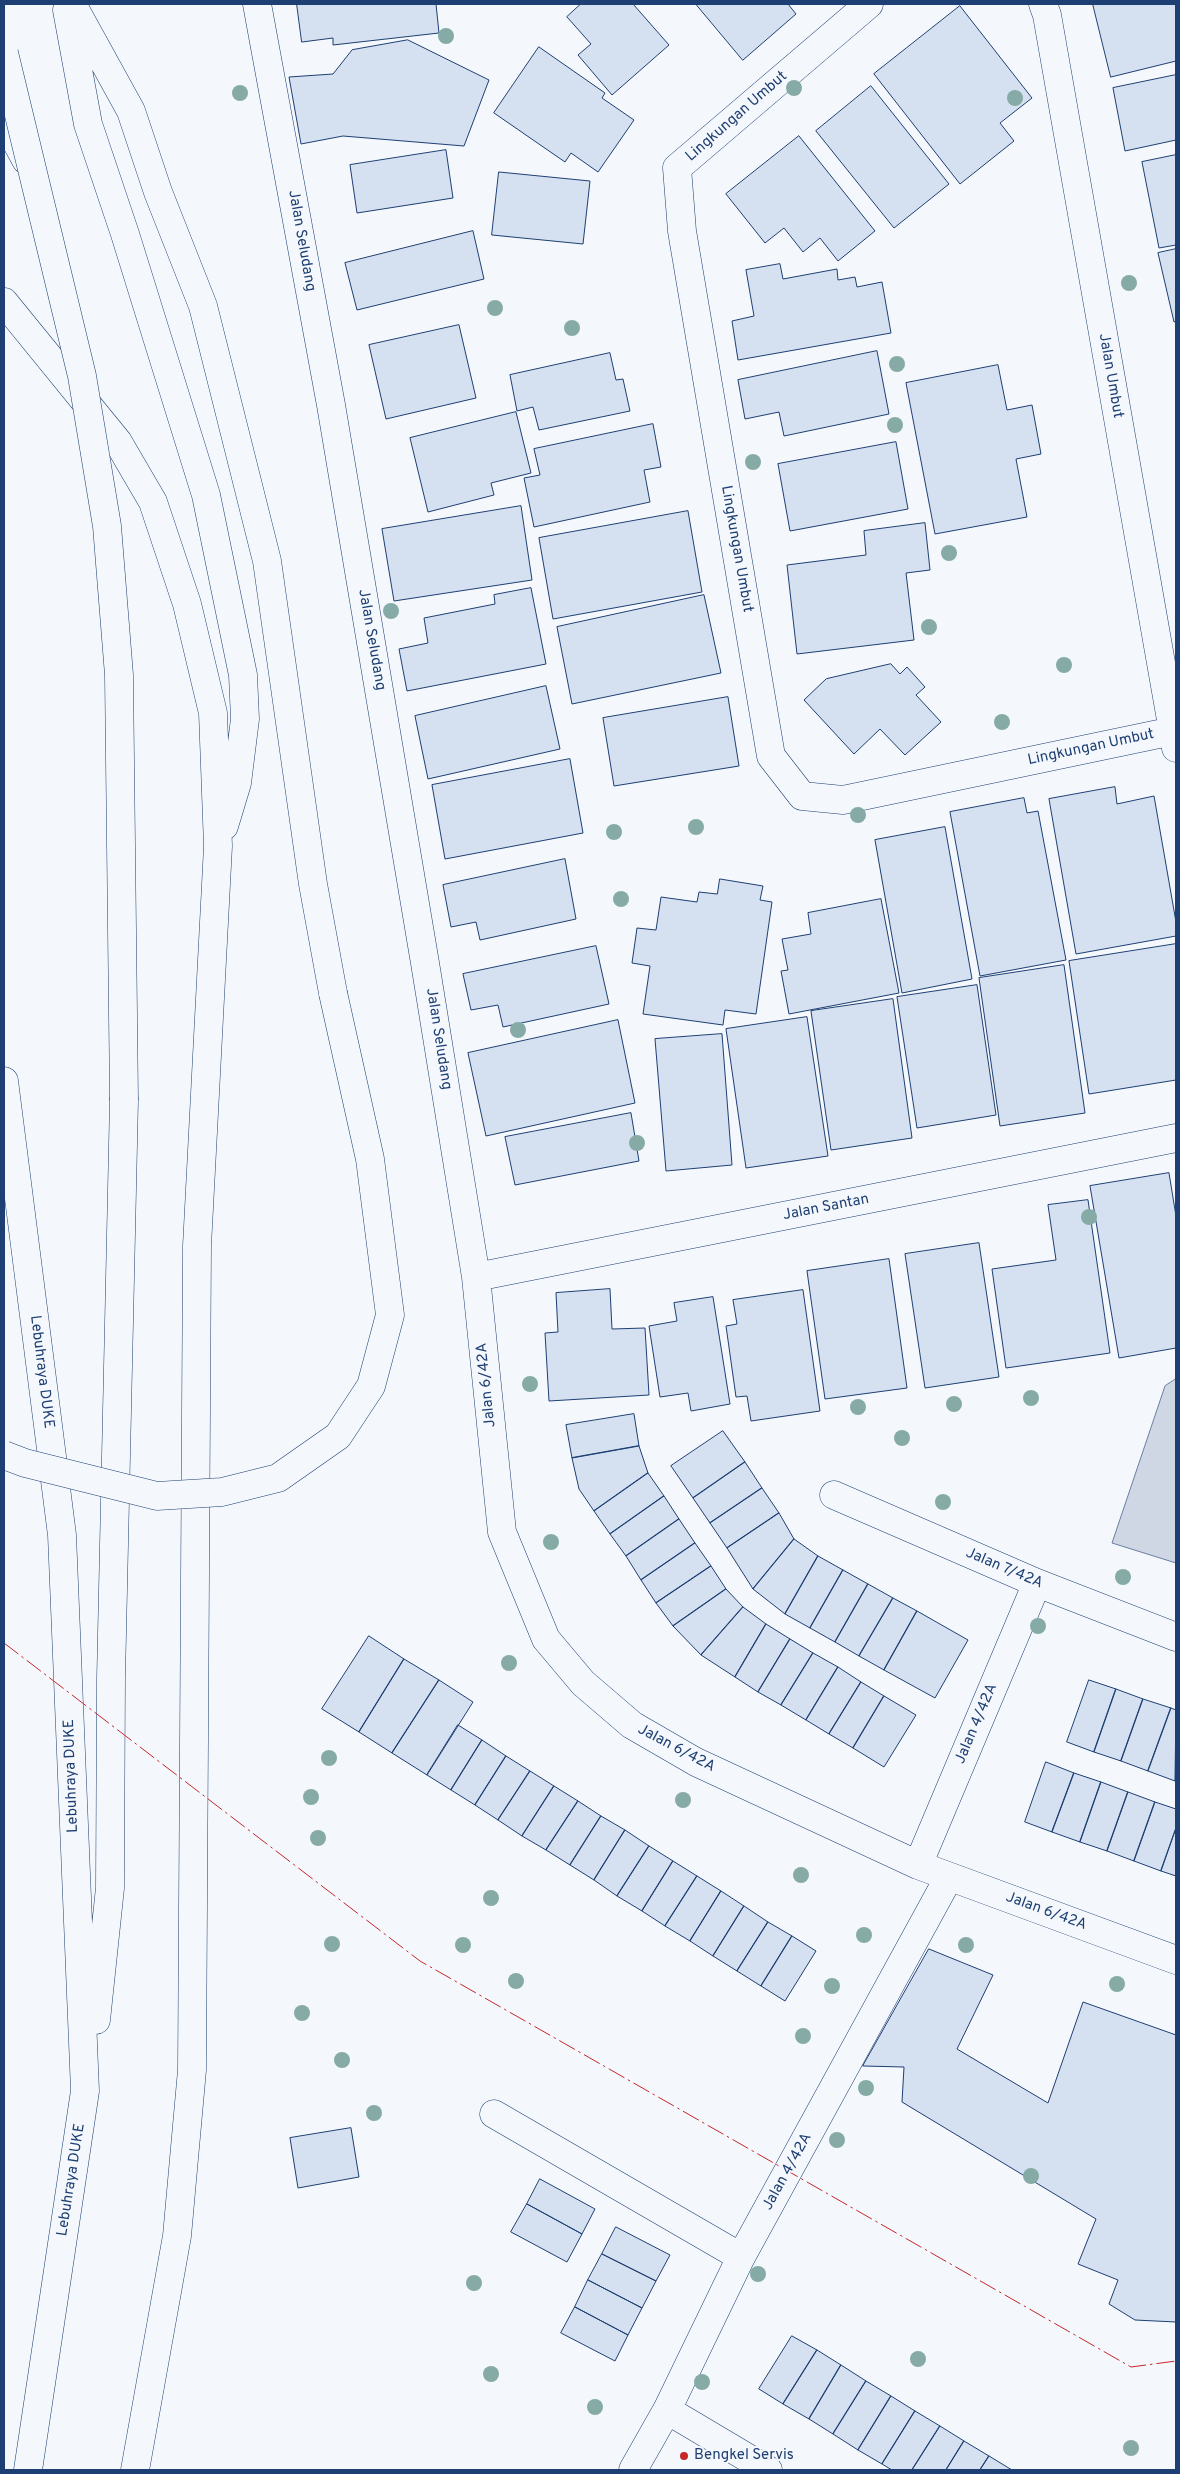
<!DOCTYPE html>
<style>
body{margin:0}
#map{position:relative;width:1180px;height:2474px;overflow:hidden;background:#f4f7fb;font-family:Overpass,sans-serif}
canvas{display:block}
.frame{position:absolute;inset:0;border:5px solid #1d3f73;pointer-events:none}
</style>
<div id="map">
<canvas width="1180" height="2474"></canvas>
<div class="frame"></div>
</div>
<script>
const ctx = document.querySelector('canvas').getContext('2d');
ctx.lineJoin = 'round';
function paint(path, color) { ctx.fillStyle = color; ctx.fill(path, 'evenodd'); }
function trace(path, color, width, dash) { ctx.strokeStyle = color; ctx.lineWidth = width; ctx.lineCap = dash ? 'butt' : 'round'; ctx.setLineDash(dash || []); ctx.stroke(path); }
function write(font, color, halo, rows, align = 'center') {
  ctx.font = font + ' Overpass,sans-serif'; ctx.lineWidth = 4; ctx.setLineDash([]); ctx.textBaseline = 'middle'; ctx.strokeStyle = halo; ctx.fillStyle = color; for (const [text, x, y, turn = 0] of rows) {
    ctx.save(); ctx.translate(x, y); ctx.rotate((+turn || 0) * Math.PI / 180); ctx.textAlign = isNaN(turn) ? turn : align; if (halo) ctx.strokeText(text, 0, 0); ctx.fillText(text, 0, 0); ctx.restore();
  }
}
const water = new Path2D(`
 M1176 1379V1563L1112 1543 1165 1386Z`);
paint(water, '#cfd7e4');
trace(water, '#687fa3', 1);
const building = new Path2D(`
 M297 4H436L439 33 333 45V38L302 42Z
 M581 4H633L669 45 612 95 578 55 591 44 567 17Z
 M696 4H788L796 14 743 60Z
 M1093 4H1176V61L1111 77Z
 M960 6 1032 98 1000 123 1014 141 960 184 874 74Z
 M408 40 489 80 464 146 343 136 301 144 289 77 333 74 352 50Z
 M539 47 605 93 602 98 634 120 598 172 571 153 565 162 494 113Z
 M1176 75V140L1125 151 1113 88Z
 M871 86 949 184 894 228 816 131Z
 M799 136 875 231 838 261 820 238 803 252 784 228 765 243 726 194Z
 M446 150 453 198 357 213 350 165Z
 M1176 155V245L1159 248 1142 162Z
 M499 172 590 181 583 244 492 235Z
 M473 231 484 279 357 310 345 263Z
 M1176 249V321L1174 322 1158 253Z
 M780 264 783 279 837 269 838 280 855 277 857 287 882 282 891 333 738 360 732 321 754 316 746 270Z
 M459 325 476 398 386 419 369 345Z
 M877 351 889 414 784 436 779 412 745 419 738 380Z
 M610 353 616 380 623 379 630 411 539 430 533 407 517 411 510 375Z
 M998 365 1007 410 1032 405 1041 454 1016 459 1027 517 935 534 906 383Z
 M516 412 531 473 491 483 494 495 428 512 410 438Z
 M653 424 661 467 644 470 650 502 534 527 524 478 540 475 534 449Z
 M896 442 908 509 790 531 778 464Z
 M521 506 532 580 394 601 382 529Z
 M688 511 702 592 553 619 539 538Z
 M925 523 930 570 906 573 914 640 797 654 787 565 866 555 864 531Z
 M531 588 546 664 407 691 399 649 428 643 424 618 495 604 494 595Z
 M704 595 721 673 572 704 557 627Z
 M891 664 900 674 907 667 925 687 916 695 941 722 905 755 880 729 854 754 804 700 826 679Z
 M546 686 560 749 428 779 415 716Z
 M728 697 739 766 614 786 603 718Z
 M570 759 583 833 445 859 432 785Z
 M1115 787 1117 804 1154 796 1176 922V936L1076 954 1049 799Z
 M1024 798 1027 813 1038 811 1066 960 980 976 950 812Z
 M945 827 972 979 902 993 875 840Z
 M565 859 576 919 480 940 476 922 451 927 443 885Z
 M720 879 763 886 760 900 772 902 756 1014 725 1010 723 1025 643 1014 650 966 632 963 637 928 656 930 661 897 697 902 699 892 717 894Z
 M881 899 899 993 789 1014 781 971 788 970 782 939 811 934 808 913Z
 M1176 944V1080L1089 1094 1069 961Z
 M596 946 609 1004 503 1027 498 1005 471 1010 463 974Z
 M1064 965 1085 1113 1000 1126 979 978Z
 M977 985 996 1115 917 1128 897 997Z
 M893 999 912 1138 831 1150 811 1011Z
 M807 1017 828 1156 746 1168 726 1029Z
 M618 1020 635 1103 486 1136 468 1053Z
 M722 1034 732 1165 666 1171 655 1039Z
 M631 1113 639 1161 515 1185 505 1137Z
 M1169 1173 1176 1216V1348L1119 1358 1090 1186Z
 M1088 1200 1110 1353 1006 1368 992 1269 1056 1260 1048 1205Z
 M979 1243 999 1377 925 1388 905 1254Z
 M889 1259 907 1388 825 1399 807 1271Z
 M610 1289 612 1329 645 1328 649 1395 549 1401 545 1333 558 1332 556 1293Z
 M803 1290 820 1411 751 1421 747 1396 736 1397 726 1326 737 1324 733 1300Z
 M713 1297 730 1404 691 1411 688 1393 660 1397 649 1326 677 1321 674 1303Z
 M634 1414 639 1446 572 1458 566 1425Z
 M723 1431 745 1462 693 1498 671 1466Z
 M639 1446 648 1473 594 1511 579 1489 572 1458Z
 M745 1462 762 1488 710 1523 693 1498Z
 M648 1473 664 1496 610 1534 594 1511Z
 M762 1488 779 1513 727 1548 710 1523Z
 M664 1496 679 1519 626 1556 610 1534Z
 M779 1513 794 1539 753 1589 727 1548Z
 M679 1519 695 1543 641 1580 626 1556Z
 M794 1539 818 1556 785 1614 753 1589Z
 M695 1543 711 1566 656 1603 641 1580Z
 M818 1556 843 1570 810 1628 785 1614Z
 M711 1566 726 1589 673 1626 656 1603Z
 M843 1570 868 1584 835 1642 810 1628Z
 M868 1584 893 1598 859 1656 835 1642Z
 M726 1589 743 1607 701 1655 673 1626Z
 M893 1598 917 1611 884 1670 859 1656Z
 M743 1607 766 1624 735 1677 701 1655Z
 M917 1611 968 1640 935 1698 884 1670Z
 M766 1624 790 1639 758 1692 735 1677Z
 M369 1636 404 1659 359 1732 322 1709Z
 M790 1639 813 1653 781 1705 758 1692Z
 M813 1653 838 1667 806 1720 781 1705Z
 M404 1659 439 1680 392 1753 359 1732Z
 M838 1667 861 1682 829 1734 806 1720Z
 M439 1680 473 1702 427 1775 392 1753Z
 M1089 1680 1116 1689 1094 1752 1067 1742Z
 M861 1682 884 1696 853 1748 829 1734Z
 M1116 1689 1143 1699 1121 1761 1094 1752Z
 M884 1696 916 1715 884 1767 853 1748Z
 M1143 1699 1171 1708 1148 1771 1121 1761Z
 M1171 1708 1176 1710 1175 1781 1148 1771Z
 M458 1725 482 1740 451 1790 427 1775Z
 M482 1740 506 1756 475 1805 451 1790Z
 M506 1756 530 1771 498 1820 475 1805Z
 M1046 1762 1074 1773 1052 1832 1025 1822Z
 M530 1771 554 1786 522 1836 498 1820Z
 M1074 1773 1101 1782 1080 1842 1052 1832Z
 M1101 1782 1128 1792 1107 1851 1080 1842Z
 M554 1786 578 1801 546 1850 522 1836Z
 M1128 1792 1155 1802 1134 1861 1107 1851Z
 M578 1801 601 1816 570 1865 546 1850Z
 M1155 1802 1176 1809V1828L1161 1871 1134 1861Z
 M601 1816 625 1830 594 1880 570 1865Z
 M1176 1828V1876L1161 1871Z
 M625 1830 649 1846 617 1896 594 1880Z
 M649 1846 673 1861 642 1911 617 1896Z
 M673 1861 697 1876 665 1926 642 1911Z
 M697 1876 721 1891 690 1941 665 1926Z
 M721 1891 744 1906 713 1956 690 1941Z
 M744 1906 768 1922 737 1971 713 1956Z
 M768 1922 792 1936 761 1986 737 1971Z
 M792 1936 816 1951 785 2001 761 1986Z
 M929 1949 993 1975 957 2049 1048 2103 1083 2002 1176 2035V2322L1135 2320 1109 2304 1118 2280 1078 2264 1096 2219 902 2102 904 2067 863 2066Z
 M351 2128 359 2177 298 2188 290 2138Z
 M540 2179 595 2209 582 2234 527 2204Z
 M527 2204 582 2234 567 2262 511 2232Z
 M616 2227 670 2255 656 2281 602 2254Z
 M602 2254 656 2281 642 2308 588 2280Z
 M588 2280 642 2308 628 2335 575 2307Z
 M575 2307 628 2335 615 2361 561 2333Z
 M792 2336 817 2350 783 2404 759 2389Z
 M817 2350 841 2365 809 2419 783 2404Z
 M841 2365 866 2381 833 2434 809 2419Z
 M866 2381 891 2396 858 2450 833 2434Z
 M891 2396 915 2411 882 2464 858 2450Z
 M915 2411 940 2426 912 2470H892L882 2464Z
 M940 2426 964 2441 946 2470H912Z
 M964 2441 989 2456 980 2470H946Z
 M989 2456 1012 2470H980Z`);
paint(building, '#d5e0f0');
trace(building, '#1d3f73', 1);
const minor = new Path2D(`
 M257 4 331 405 425 963 476 1277 502 1532 546 1639 583 1683 632 1725 696 1762 918 1865 1176 1960
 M869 4 677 168 682 231 771 756 802 796 843 800 1173 731
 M1043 4 1047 15 1176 748
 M476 1277 1176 1138
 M834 1495 1037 1583 1176 1637
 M918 1865 1037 1583
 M494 2114 741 2257
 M667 2410 768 2470
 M633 2470 667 2410 741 2257 949 1877`);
const highway = new Path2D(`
 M72 4 131 111 158 192 203 306 267 561 313 884 333 993
 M67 10 88 124 125 234 206 495 243 675 245 719 237 783 224 826
 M4 119 26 160
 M4 302 118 442 153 502 187 604 213 713 218 846 197 1246 192 2070 177 2236 135 2470
 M4 1081 62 1535 85 2091 28 2470
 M96 2020 110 1888 111 1678 124 1100`);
trace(minor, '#1d3f73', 29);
trace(highway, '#1d3f73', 29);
trace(minor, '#f4f7fb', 28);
trace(highway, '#f4f7fb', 28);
const highwayBridge = new Path2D(`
 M4 53 82 376 107 526 119 675 124 1100
 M4 1455 25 1463 157 1496 222 1492 278 1478 338 1436 371 1386 390 1315 370 1159 333 993`);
trace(highwayBridge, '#1d3f73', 29, []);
trace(highwayBridge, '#f4f7fb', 28);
trace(new Path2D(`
 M4 1643 420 1961 1131 2367 1176 2361`), '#c62828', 1, [18, 4, 2.5, 4]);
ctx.fillStyle = '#86aba6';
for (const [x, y] of [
 [446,36],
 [794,88],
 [240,93],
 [1015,98],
 [1129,283],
 [495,308],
 [572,328],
 [897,364],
 [895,425],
 [753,462],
 [949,553],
 [391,611],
 [929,627],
 [1064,665],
 [1002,722],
 [858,815],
 [696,827],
 [614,832],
 [621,899],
 [518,1030],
 [637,1143],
 [1089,1217],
 [530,1384],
 [1031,1398],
 [954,1404],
 [858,1407],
 [902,1438],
 [943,1502],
 [551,1542],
 [1123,1577],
 [1038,1626],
 [509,1663],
 [329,1758],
 [311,1797],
 [683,1800],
 [318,1838],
 [801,1875],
 [491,1898],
 [864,1935],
 [332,1944],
 [463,1945],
 [966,1945],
 [516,1981],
 [1117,1984],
 [832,1986],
 [302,2013],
 [803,2036],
 [342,2060],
 [866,2088],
 [374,2113],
 [837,2140],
 [1031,2176],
 [758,2274],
 [474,2283],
 [918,2359],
 [491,2374],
 [702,2382],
 [595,2407],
 [1131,2448]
]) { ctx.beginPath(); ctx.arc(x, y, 8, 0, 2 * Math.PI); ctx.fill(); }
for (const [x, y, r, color] of [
 [684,2456,5,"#c62828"]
]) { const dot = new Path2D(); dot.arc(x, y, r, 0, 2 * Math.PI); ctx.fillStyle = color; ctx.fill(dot); trace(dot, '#f4f7fb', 2); }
write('15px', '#1d3f73', '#f4f7fb', [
 ["Lingkungan Umbut",737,117,-41],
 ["Jalan Seludang",301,241,80],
 ["Jalan Umbut",1110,376,80],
 ["Lingkungan Umbut",736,549,80],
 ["Jalan Seludang",371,640,80],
 ["Lingkungan Umbut",1091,748,-12],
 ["Jalan Seludang",438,1039,81],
 ["Jalan Santan",826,1208,-11],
 ["Lebuhraya DUKE",41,1372,83],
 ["Jalan 6/42A",487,1385,-96],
 ["Jalan 7/42A",1004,1569,23],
 ["Jalan 4/42A",977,1724,-67],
 ["Jalan 6/42A",676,1749,28],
 ["Lebuhraya DUKE",72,1776,-92],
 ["Jalan 6/42A",1046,1912,20],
 ["Jalan 4/42A",788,2172,-61],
 ["Lebuhraya DUKE",72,2180,-81]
]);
write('15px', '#1d3f73', '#f4f7fb', [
 ["Bengkel Servis",694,2456]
], 'left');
</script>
